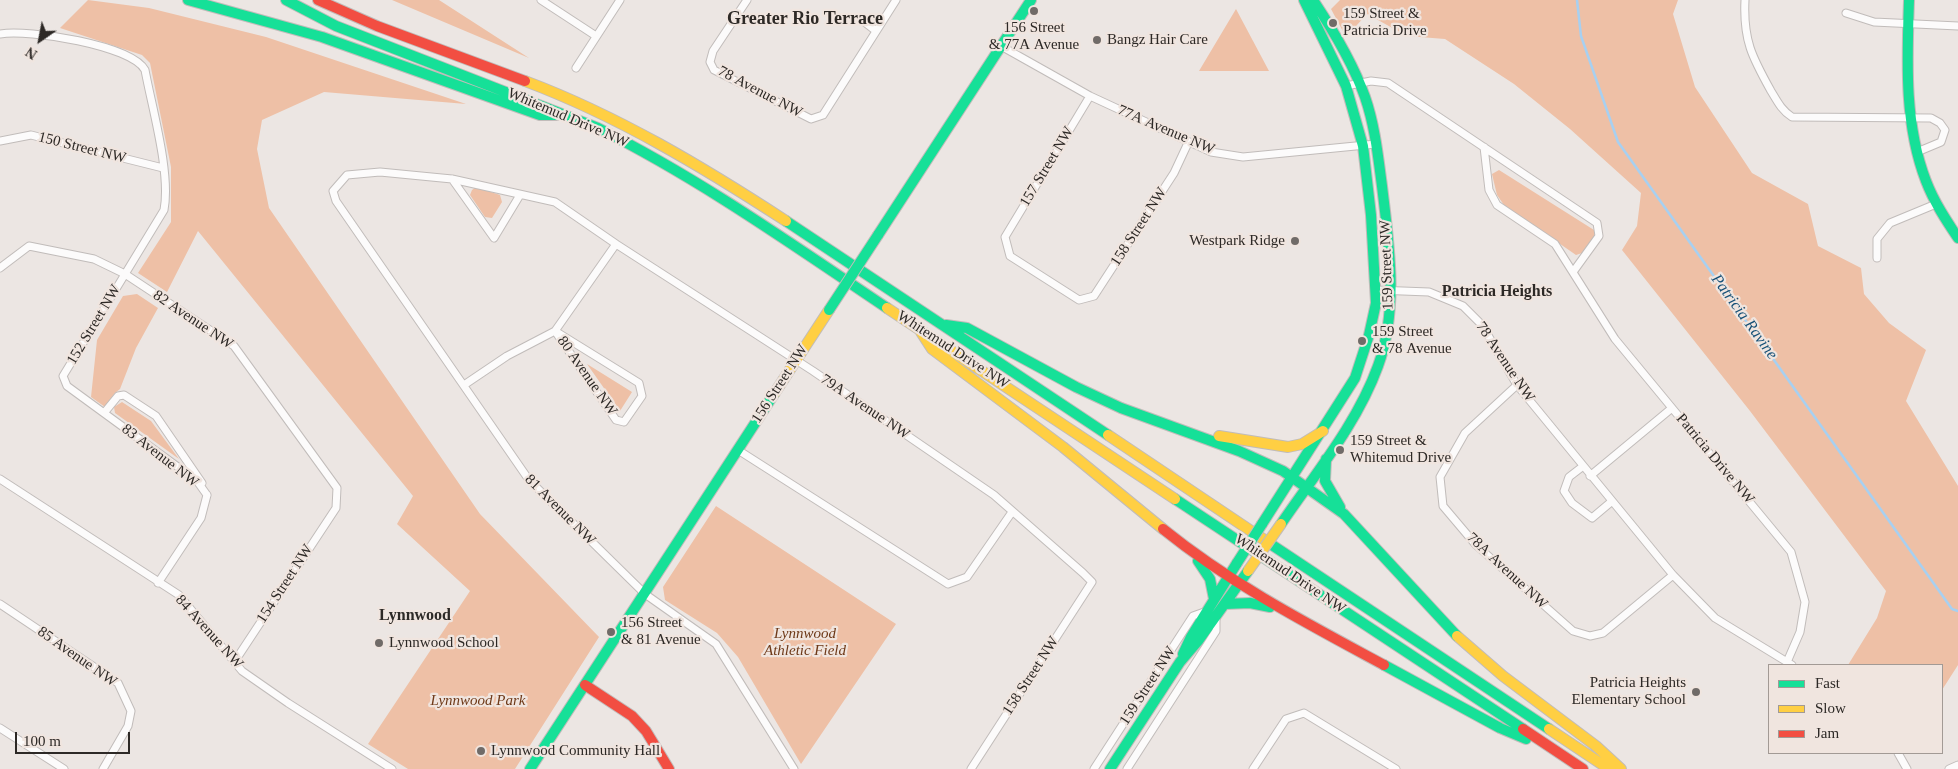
<!DOCTYPE html>
<style>
body{margin:0}
#map{position:relative;width:1958px;height:769px;overflow:hidden;background:#ece6e3;font-family:"Times New Roman",serif}
canvas{display:block}
.legend{position:absolute;left:1768px;top:664px;width:175px;height:90px;box-sizing:border-box;background:#f0e5df;border:1px solid #a29a95;margin:0;padding:6px 9px;list-style:none;font-size:15px;color:#2d2926}
.legend li{display:flex;align-items:center;gap:10px;height:25px}
.legend b{width:25px;border:1px solid #a29a95}
.north{position:absolute;left:15px;top:15px;width:50px;height:50px;-webkit-text-stroke:4px #f0e5df;paint-order:stroke;rotate:213deg;font-size:14px;font-weight:700;line-height:20px;text-align:center;color:#2d2926}
.north::after{content:'';display:block;margin:auto;width:18px;height:22px;background:#2d2926;clip-path:polygon(50% 0,100% 100%,50% 72%,0 100%)}
.scale{position:absolute;left:15px;top:732px;width:115px;height:22px;box-sizing:border-box;border:2px solid #2d2926;border-top:0;padding-left:6px;font-size:15px;line-height:18px;white-space:nowrap;color:#2d2926;-webkit-text-stroke:4px #f0e5df;paint-order:stroke}
</style>
<div id="map">
<canvas width="1958" height="769"></canvas>
<ul class="legend">
<li><b style="height:6px;background:#16e098"></b>Fast</li>
<li><b style="height:6px;background:#ffcf43"></b>Slow</li>
<li><b style="height:6px;background:#f24e42"></b>Jam</li>
</ul>
<div class="north">N</div>
<div class="scale">100 m</div>
</div>
<script>
const ctx = document.querySelector('canvas').getContext('2d');
ctx.lineJoin = 'round';
function paint(path, color) { ctx.fillStyle = color; ctx.fill(path, 'evenodd'); }
function trace(path, color, width, dash) { ctx.strokeStyle = color; ctx.lineWidth = width; ctx.lineCap = dash ? 'butt' : 'round'; ctx.setLineDash(dash || []); ctx.stroke(path); }
function write(font, color, halo, rows, align = 'center') {
  ctx.font = font + ' "Times New Roman",serif'; ctx.lineWidth = 4.5; ctx.setLineDash([]); ctx.textBaseline = 'middle'; ctx.strokeStyle = halo; ctx.fillStyle = color; for (const [text, x, y, turn = 0] of rows) {
    ctx.save(); ctx.translate(x, y); ctx.rotate((+turn || 0) * Math.PI / 180); ctx.textAlign = isNaN(turn) ? turn : align; if (halo) ctx.strokeText(text, 0, 0); ctx.fillText(text, 0, 0); ctx.restore();
  }
}
paint(new Path2D(`
 M88 0 149 8 266 37 466 104 324 92 262 120 257 149 269 208 480 514 599 637 515 769H408L368 744 470 591 397 524 413 496 198 231 167 292 138 273 171 222V167L150 63 142 55 60 28Z
 M392 0H439L529 58Z
 M1340 0H1678L1673 14 1695 87 1752 173 1808 204 1818 246 1861 268 1864 294 1889 323 1926 350 1906 401 1958 486V665L1942 690V665H1848L1877 618 1886 591 1750 411 1622 250 1637 226 1641 193 1570 129 1514 84 1445 39 1407 36 1367 14 1346 37 1331 9Z
 M1236 9 1269 71H1199Z
 M1499 170 1594 230 1595 237 1582 253 1576 255 1504 205 1497 195 1492 174Z
 M476 187 500 195 502 202 492 218 485 217 470 195 472 190Z
 M137 294 158 308 136 348 120 389 115 393 105 407 91 397 97 340 123 296Z
 M587 364 632 392 620 411Z
 M122 402 151 421 179 459 115 413 114 407Z
 M716 506 896 624 801 764 738 657 717 633 665 600 663 587Z`), '#eec0a6');
trace(new Path2D(`
 M1577 0 1581 36 1618 142 1952 609 1958 611`), '#a7d0f1', 2.5);
const street = new Path2D(`
 M541 0 596 36
 M747 0 713 51 710 62 714 70 811 119 823 115 896 0
 M1745 0C1743 40 1752 57 1771 91 1777 101 1782 111 1792 117L1931 118 1940 123 1945 130 1941 142 1917 152
 M1846 13 1874 22 1958 26
 M863 21 876 31
 M0 34C29 29 131 45 145 70 152 108 171 173 164 210L63 376 67 386 197 481 207 495
 M1001 46 1090 96 1211 152 1243 157 1376 144
 M576 68 620 0
 M1346 86 1371 81 1388 83 1597 223 1599 236 1573 272
 M1090 96 1005 237 1010 256 1079 300 1094 296 1174 173 1188 143
 M0 141 31 135 163 168
 M1484 147 1489 190 1497 205 1555 244 1615 339 1791 552 1805 602 1800 632 1787 662
 M452 179 494 238 520 195
 M1877 258V239L1890 223 1936 204
 M0 268 29 246 94 259 125 274 234 346 337 488 336 508 235 661
 M1376 290 1429 292 1463 306 1482 325 1517 385 1673 575 1715 618 1792 665
 M555 331 639 383 642 396 624 422 616 420Z
 M464 385 507 356 555 331 616 244
 M1517 385 1465 433 1440 477 1443 506 1476 545 1573 631 1590 636 1603 633 1673 575
 M104 413 118 396 124 395 156 416 202 483
 M738 450 948 584 967 577 1012 512
 M1582 467 1569 477 1564 491 1572 503 1592 518 1611 502
 M1590 476 1672 408
 M0 479 179 595 242 671 288 703 392 769
 M158 583 201 518 207 495
 M0 604 118 683 131 711 128 726 103 769
 M0 728 64 769
 M1898 753 1907 769
 M794 769 716 644 645 594 529 480 336 201 333 191 347 175 380 172 452 179 555 202 616 244 813 371 994 495 1083 573 1092 582 971 769
 M1094 769 1193 616 1207 611
 M1127 769 1216 631V617
 M1253 769 1286 719 1304 713 1396 769
 M1949 769 1958 765`);
const fast = new Path2D(`
 M188 0 322 37 540 115H558
 M286 0 336 26 598 128C700 179 793 245 887 308
 M1909 0C1907 61 1904 124 1926 181 1934 202 1946 220 1958 238
 M786 221 1108 435
 M878 235 1031 0
 M946 325 967 328 1076 387 1121 408 1239 451 1283 471 1344 514 1457 636
 M1326 459 1325 481 1340 507
 M1175 499 1523 729
 M1262 524 1355 378 1369 335 1376 303 1371 215 1363 146 1346 86 1304 0
 M1281 524C1315 474 1357 424 1378 366 1399 308 1389 245 1382 186 1378 156 1375 126 1365 97 1353 63 1333 30 1313 0
 M1266 541 1549 729
 M1198 561 1210 579 1214 599
 M1225 604 1250 603 1270 607
 M1183 654 1191 637 1237 563
 M1384 665 1500 728 1526 739
 M530 769 774 394
 M1110 769 1180 662 1198 641 1248 571`);
const slow = new Path2D(`
 M525 81C618 116 703 167 786 221
 M887 308 1175 499
 M921 332 932 349 1063 447 1163 529
 M774 394 829 310
 M1108 435 1266 541
 M1219 436 1288 447 1302 444 1323 431
 M1457 636 1503 676 1596 746 1621 769
 M1549 729 1609 769`);
const jam = new Path2D(`
 M318 0 377 26 525 81
 M1163 529C1231 584 1308 624 1384 665
 M585 685 632 716 646 731 669 769
 M1523 729 1583 769`);
trace(street, '#c1bcba', 9);
trace(fast, '#c1bcba', 12);
trace(slow, '#c1bcba', 12);
trace(jam, '#c1bcba', 12);
trace(street, '#fcfbfb', 7);
trace(fast, '#16e098', 10);
trace(slow, '#ffcf43', 10);
trace(jam, '#f24e42', 10);
const fastBridge = new Path2D(`
 M829 310 878 235
 M1237 563 1262 524`);
const slowBridge = new Path2D(`
 M1248 571 1281 524`);
trace(fastBridge, '#c1bcba', 12, []);
trace(slowBridge, '#c1bcba', 12, []);
trace(fastBridge, '#16e098', 10);
trace(slowBridge, '#ffcf43', 10);
for (const [x, y, r, color] of [
 [1034,11,5,"#706b68"],
 [1333,23,5,"#706b68"],
 [1097,40,5,"#706b68"],
 [1295,241,5,"#706b68"],
 [1362,341,5,"#706b68"],
 [1340,450,5,"#706b68"],
 [611,632,5,"#706b68"],
 [379,643,5,"#706b68"],
 [1696,692,5,"#706b68"],
 [481,751,5,"#706b68"]
]) { const dot = new Path2D(); dot.arc(x, y, r, 0, 2 * Math.PI); ctx.fillStyle = color; ctx.fill(dot); trace(dot, '#f0e5df', 2); }
write('15px', '#2d2926', '#f0e5df', [
 ["159 Street &",1343,14],
 ["Patricia Drive",1343,31],
 ["156 Street",1034,28,"center"],
 ["& 77A Avenue",1034,45,"center"],
 ["Bangz Hair Care",1107,40],
 ["Westpark Ridge",1285,241,"right"],
 ["159 Street",1372,332],
 ["& 78 Avenue",1372,349],
 ["159 Street &",1350,441],
 ["Whitemud Drive",1350,458],
 ["156 Street",621,623],
 ["& 81 Avenue",621,640],
 ["Lynnwood School",389,643],
 ["Patricia Heights",1686,683,"right"],
 ["Elementary School",1686,700,"right"],
 ["Lynnwood Community Hall",491,751]
], 'left');
write('15px', '#2d2926', '#f0e5df', [
 ["78 Avenue NW",760,92,28],
 ["Whitemud Drive NW",568,118,23],
 ["77A Avenue NW",1166,130,23],
 ["150 Street NW",82,148,14],
 ["157 Street NW",1047,167,-59],
 ["158 Street NW",1139,227,-57],
 ["159 Street NW",1387,265,-92],
 ["82 Avenue NW",193,320,34],
 ["152 Street NW",94,325,-59],
 ["Whitemud Drive NW",953,350,33],
 ["78 Avenue NW",1505,362,56],
 ["80 Avenue NW",587,376,55],
 ["156 Street NW",780,384,-57],
 ["79A Avenue NW",865,407,34],
 ["83 Avenue NW",160,456,38],
 ["Patricia Drive NW",1715,459,50],
 ["81 Avenue NW",560,510,45],
 ["78A Avenue NW",1507,571,43],
 ["Whitemud Drive NW",1290,574,34],
 ["154 Street NW",285,584,-57],
 ["84 Avenue NW",209,632,48],
 ["85 Avenue NW",77,657,35],
 ["158 Street NW",1031,676,-57],
 ["159 Street NW",1148,686,-57]
]);
write('italic 15px', '#6e3918', '#f0e5df', [
 ["Lynnwood",805,634],
 ["Athletic Field",805,651],
 ["Lynnwood Park",478,701]
]);
write('bold 16px', '#2d2926', '#f0e5df', [
 ["Patricia Heights",1497,292],
 ["Lynnwood",415,616]
]);
write('italic 16px', '#144f76', '#f0e5df', [
 ["Patricia Ravine",1744,317,54]
]);
write('bold 18px', '#2d2926', '#f0e5df', [
 ["Greater Rio Terrace",805,19]
]);
</script>
